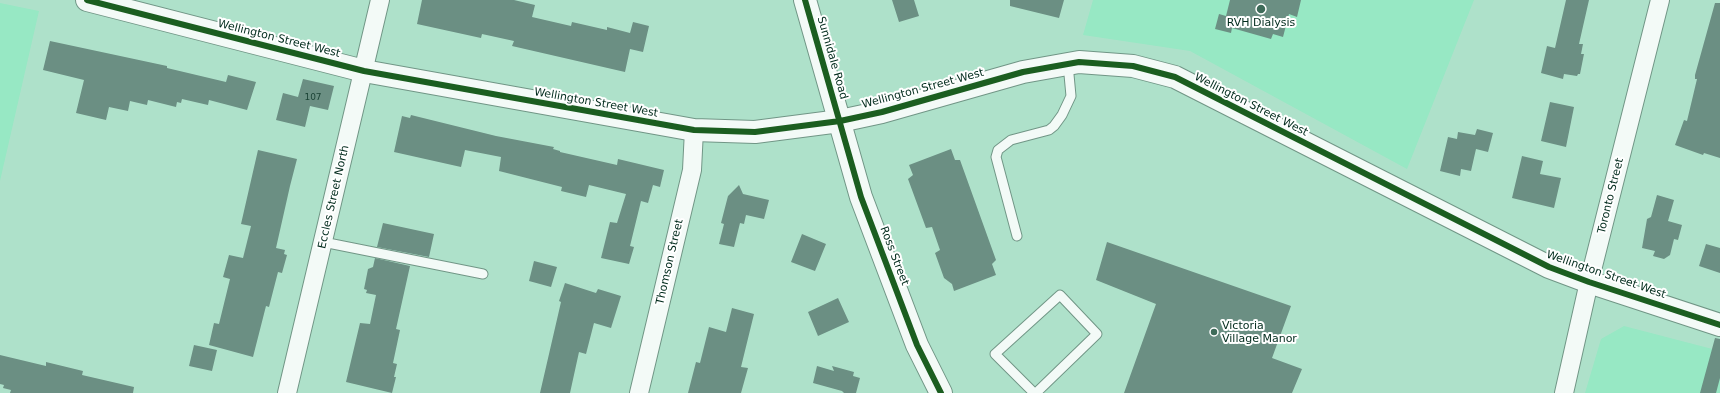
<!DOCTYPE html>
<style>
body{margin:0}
canvas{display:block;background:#aee1ca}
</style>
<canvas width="1720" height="393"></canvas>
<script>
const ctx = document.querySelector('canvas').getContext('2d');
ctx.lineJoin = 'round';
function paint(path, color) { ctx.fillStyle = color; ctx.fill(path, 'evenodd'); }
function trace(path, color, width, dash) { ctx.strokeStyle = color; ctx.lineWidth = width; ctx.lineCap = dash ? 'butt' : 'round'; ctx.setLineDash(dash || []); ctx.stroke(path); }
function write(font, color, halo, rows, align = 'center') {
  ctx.font = font + ' "DejaVu Sans",sans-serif'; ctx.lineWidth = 4; ctx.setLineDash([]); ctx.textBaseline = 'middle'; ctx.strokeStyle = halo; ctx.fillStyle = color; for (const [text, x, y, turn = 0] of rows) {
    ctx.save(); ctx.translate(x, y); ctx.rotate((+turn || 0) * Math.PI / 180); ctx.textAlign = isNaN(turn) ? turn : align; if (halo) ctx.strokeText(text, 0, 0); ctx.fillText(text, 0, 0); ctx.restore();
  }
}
paint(new Path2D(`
 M1093 0H1474L1407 169 1190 51 1083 35Z
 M0 3 39 11 0 181Z
 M1624 326 1720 351V393H1585L1601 339Z`), '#97e8c4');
paint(new Path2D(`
 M422 0H514L535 5 532 17 571 26 572 22 607 30V27L630 33 633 22 649 26 643 52 630 49 625 72 512 46 514 41 482 34 481 38 417 24Z
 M892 0H914L919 16 899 22Z
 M1010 0H1064L1059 18 1010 6Z
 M1230 0H1301L1297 17 1289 14 1283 37 1273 34 1271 39 1232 28 1231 33 1215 29 1219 14 1226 16Z
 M1566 0H1589L1579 44H1583L1581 54H1584L1580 74H1578L1577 76 1564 74 1563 79 1541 73 1547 46 1555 48Z
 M1715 3H1720V158L1704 153 1703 155 1675 145 1684 120 1687 121 1697 79H1695V75Z
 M50 41 167 66V68L226 82 228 75 256 82 247 110 209 100 208 105 182 99 181 103 177 102 176 107 148 100 147 105 130 101 128 111 109 107 106 120 76 113 84 80 43 70Z
 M303 79 334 86 328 110 310 106 305 127 276 120 283 93 298 97Z
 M1550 102 1574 107 1566 147 1541 141Z
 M411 115 496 136 554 147 553 149 560 151V152L617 165 618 159 664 170 660 187 653 185 648 203 641 201 630 246 634 247 629 264 601 258 610 222 617 223 626 194 589 185 586 197 561 191 562 187 499 171 501 157 465 150 461 167 394 152 402 116 410 118Z
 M1477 129 1493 133 1488 152 1476 149 1471 171 1461 169 1460 176 1440 171 1448 137 1457 139 1458 132 1475 135Z
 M951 149 955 160H960L996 260 992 264 996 275 954 291 952 284 944 278 935 253 940 250 932 227 926 228 908 179 913 175 909 165Z
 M258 150 297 159 290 186 276 248 285 250 284 254 287 255 282 273 278 272 269 307 266 306 253 357 209 345 214 323 219 324 230 279 223 277 229 255 243 258 251 226 241 224Z
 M1522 156 1543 161 1540 174 1561 178 1554 208 1512 198Z
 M739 185 743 194 769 200 764 219 746 215 744 224 740 223 734 247 719 244 724 224 721 223 728 196Z
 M1657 195 1674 200 1668 221 1682 225 1678 240 1674 239 1670 255 1664 259 1653 256 1655 251 1642 248 1647 219 1651 217Z
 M383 223 434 234 429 257 377 247Z
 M802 234 826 244 815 271 791 262Z
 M1107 242 1291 306 1272 358 1302 369 1292 393H1124L1156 304 1096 280Z
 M1706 244 1720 248V273L1699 266Z
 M375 258 410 266 396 329 400 330 393 363 397 364 394 377H396L392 393 346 382 360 323 370 324 376 295 366 293 367 290 364 289 368 269 373 267Z
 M534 261 557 267 551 287 529 281Z
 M565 283 596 293 598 289 621 296 611 328 594 323 586 354 579 352 570 393H540L561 302 559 301Z
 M838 298 849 322 818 336 808 312Z
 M732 308 754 314 741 367 748 368 741 393H688L696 362 700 363 709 327 726 332Z
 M1715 338 1720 339V378L1716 393H1700Z
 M194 345 217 350 212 371 189 366Z
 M0 355 46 366V362L83 371 82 375 134 387 133 393H10L11 390 3 388 4 385 0 384Z
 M817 366 834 371 832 366 854 372 853 376 860 378 856 393H844L842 391 813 383Z`), '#6b8f83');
const service = new Path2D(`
 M1017 236 996 157 998 150 1011 140 1049 130 1054 126 1062 115 1071 96 1068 64
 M323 242 483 274
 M1034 393 995 354 1060 295 1097 334 1036 393`);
const minor = new Path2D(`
 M287 393 380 0
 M639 393 692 170 694 130
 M1564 393 1589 282 1660 0`);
const tertiary = new Path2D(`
 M87 0 364 71 694 130 755 132 840 121 882 112 1023 72 1079 62 1133 66 1175 77 1549 267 1589 282 1720 325`);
const secondary = new Path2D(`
 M805 0 861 197 917 345 941 393`);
trace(service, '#719686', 11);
trace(minor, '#719686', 20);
trace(tertiary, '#719686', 24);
trace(secondary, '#719686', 24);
trace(service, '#f3faf7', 9);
trace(minor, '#f3faf7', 18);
trace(tertiary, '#f3faf7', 22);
trace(secondary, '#f3faf7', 22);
trace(new Path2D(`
 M87 0 364 71 694 130 755 132 840 121 882 112 1023 72 1079 62 1133 66 1175 77 1549 267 1589 282 1720 325
 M805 0 861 197 917 345 941 393`), '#1b5e20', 6);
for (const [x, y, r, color] of [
 [1261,9,5,"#3e6b59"],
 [1214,332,4,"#3e6b59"]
]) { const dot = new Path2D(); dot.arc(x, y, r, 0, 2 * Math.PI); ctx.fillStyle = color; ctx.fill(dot); trace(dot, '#fff', 1.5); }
write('9px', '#1c4436', null, [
 ["107",313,98]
]);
write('11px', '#012b1c', '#fff', [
 ["RVH Dialysis",1261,23],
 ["Victoria",1222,326,"left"],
 ["Village Manor",1222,339,"left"]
]);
write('11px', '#012b1c', '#fff', [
 ["Wellington Street West",279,39,14],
 ["Sunnidale Road",832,58,74],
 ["Wellington Street West",923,89,-15],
 ["Wellington Street West",596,103,10],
 ["Wellington Street West",1251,105,27],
 ["Toronto Street",1611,196,-76],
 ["Eccles Street North",334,197,-77],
 ["Ross Street",894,256,69],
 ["Thomson Street",670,262,-77],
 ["Wellington Street West",1606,275,19]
]);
</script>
